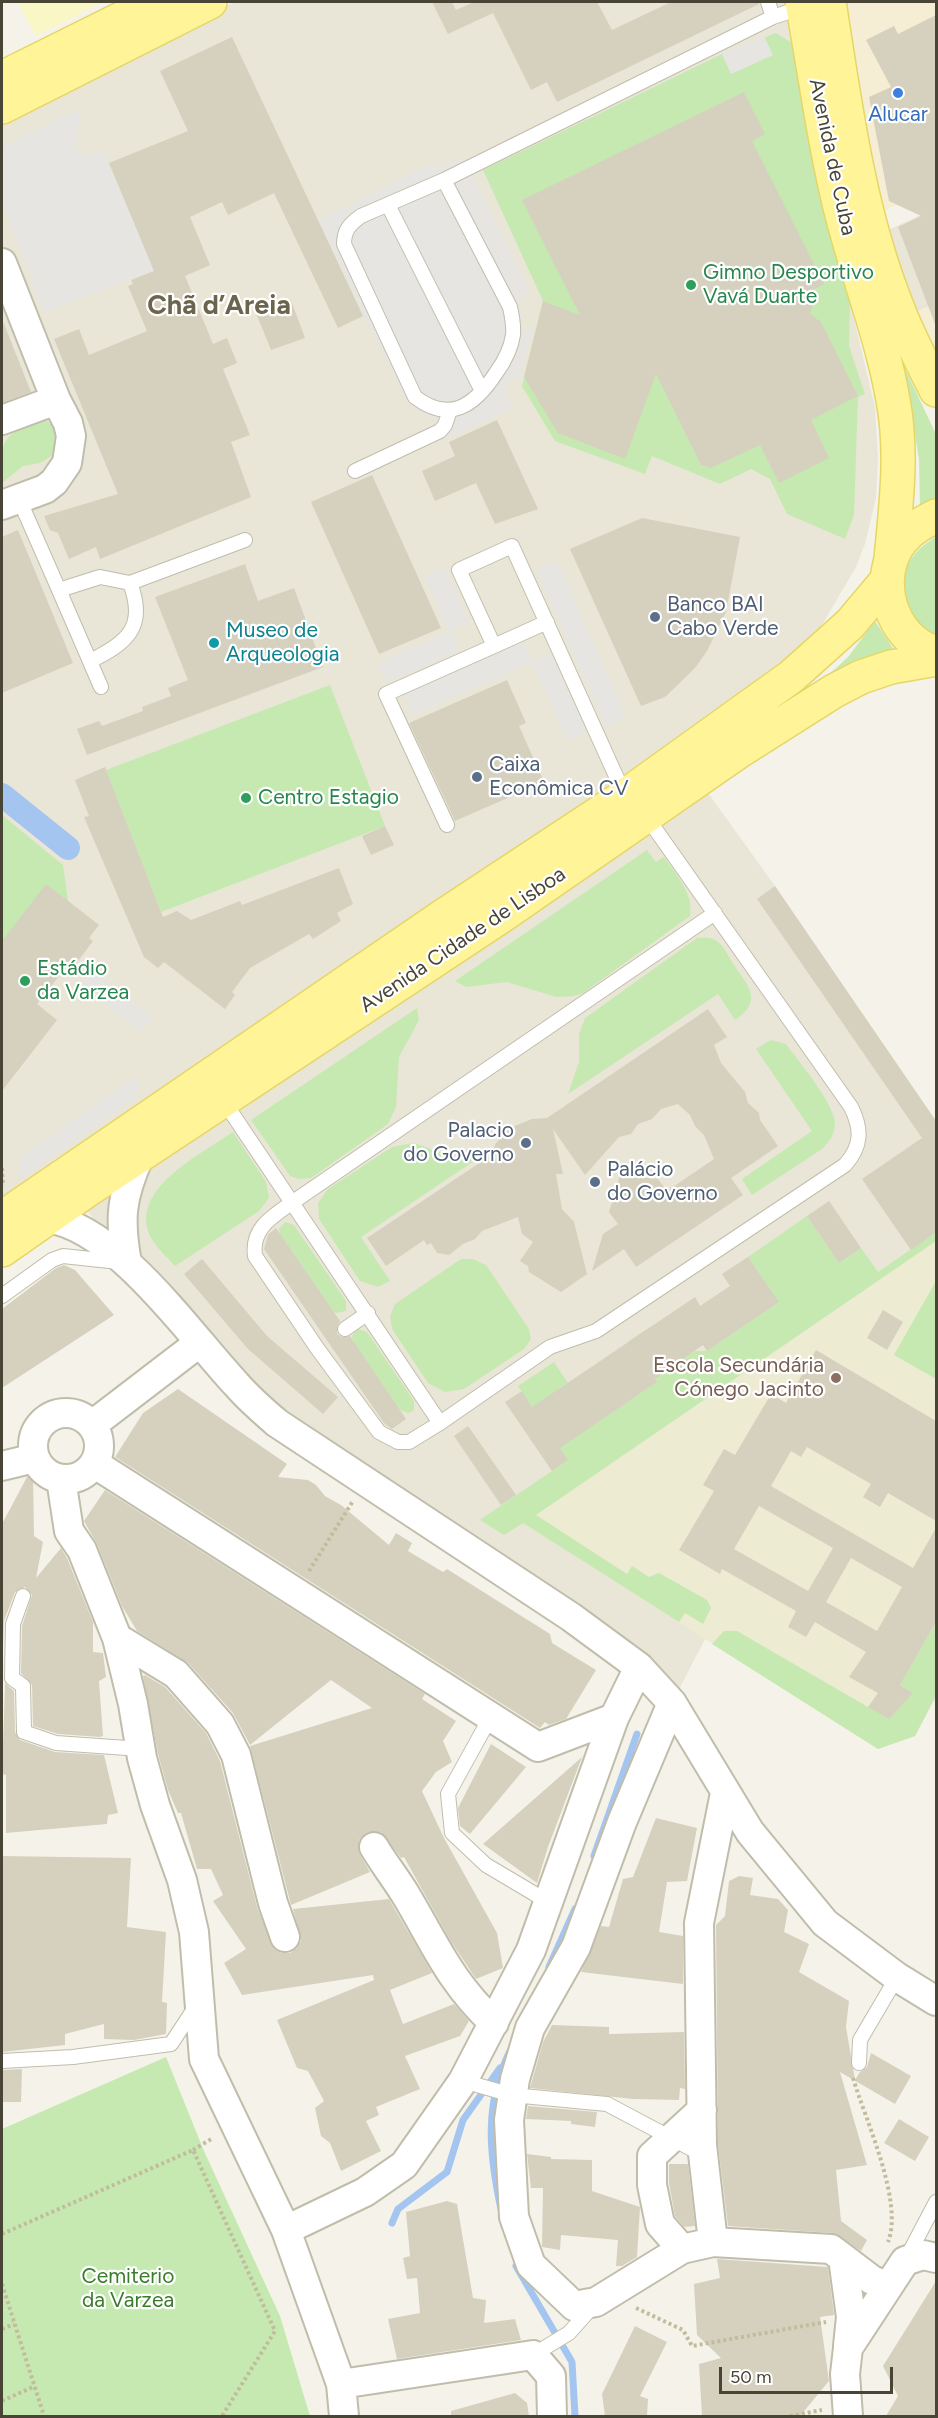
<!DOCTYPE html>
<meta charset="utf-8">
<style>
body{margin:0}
#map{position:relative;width:938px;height:2418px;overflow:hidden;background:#f5f3e9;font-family:Figtree,sans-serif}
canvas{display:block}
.frame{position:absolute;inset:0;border:3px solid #484537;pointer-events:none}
.scale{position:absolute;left:719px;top:2367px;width:174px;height:27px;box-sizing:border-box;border:3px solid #484537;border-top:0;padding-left:8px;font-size:18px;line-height:21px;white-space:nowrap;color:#484537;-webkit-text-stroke:4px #fff;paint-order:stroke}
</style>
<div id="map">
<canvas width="938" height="2418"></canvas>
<div class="frame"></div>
<div class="scale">50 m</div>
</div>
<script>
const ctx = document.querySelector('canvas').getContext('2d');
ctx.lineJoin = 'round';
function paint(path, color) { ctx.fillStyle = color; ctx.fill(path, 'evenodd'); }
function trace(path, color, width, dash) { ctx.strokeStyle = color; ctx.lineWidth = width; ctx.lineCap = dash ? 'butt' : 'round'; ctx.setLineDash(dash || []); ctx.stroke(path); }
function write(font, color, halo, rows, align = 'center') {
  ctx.font = font + ' Figtree,sans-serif'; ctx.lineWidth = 4.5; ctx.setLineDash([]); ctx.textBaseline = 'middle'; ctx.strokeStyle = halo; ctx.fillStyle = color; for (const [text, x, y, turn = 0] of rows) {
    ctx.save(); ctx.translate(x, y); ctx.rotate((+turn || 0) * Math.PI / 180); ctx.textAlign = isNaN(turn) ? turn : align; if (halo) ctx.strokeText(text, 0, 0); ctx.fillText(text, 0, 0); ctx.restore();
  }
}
paint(new Path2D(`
 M234 2H789L850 302 875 407 878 458 876 498 865 544 856 567 822 625 801 651 675 747 775 886 936 1121V1696L915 1736 878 1749 705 1639 672 1703 303 1441 127 1263 77 1197 2 1204V121Z
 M936 208V304L913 313 886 231Z`), '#e9e6d7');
paint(new Path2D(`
 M843 2H936V184L881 213Z
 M936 304V365L913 313Z`), '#f6eed4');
paint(new Path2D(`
 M936 1241V1696L915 1736 878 1749 523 1523Z`), '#eeebd3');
paint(new Path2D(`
 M776 33 793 44 844 270 850 302 849 346 865 394 858 397 854 515 845 539 787 514 770 479 751 469 720 484 652 456 645 474 555 441 522 386 543 301 483 170 722 54Z
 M905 369 936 434V501L920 507 919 460Z
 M38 421H47L60 432 55 454 40 463 23 466 2 483C1 440 0 437 38 421Z
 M936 537V638C895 612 889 563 936 537Z
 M875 621 893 648 811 691 848 657Z
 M330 685 385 826 161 912 106 770Z
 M2 815 63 865 68 901 94 921 2 1041Z
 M647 850 656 862 664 857C676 875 694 893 690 916L583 993 574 996 556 997 507 982 466 987 455 981Z
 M697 938C703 938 710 937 715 940 723 944 728 955 732 962 747 985 765 1000 735 1020L718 994 568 1094 579 1062V1034L585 1018Z
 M417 1008 419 1020 399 1057 396 1107 388 1124 311 1178 299 1179 290 1176 251 1120Z
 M771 1040 786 1044C799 1062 835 1104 835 1124 835 1134 829 1142 822 1149L752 1195 742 1179 812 1131 756 1049Z
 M233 1132 266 1182 269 1198 259 1211 175 1266C168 1258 159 1250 153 1241 123 1192 201 1154 233 1132Z
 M413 1143C440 1150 450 1164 480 1157L361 1237 390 1281 378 1287 360 1281 319 1219 318 1203 328 1189 392 1147Z
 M807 1216 839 1263 861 1248 878 1272 936 1232V1241L536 1515 627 1574 632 1566 649 1577 659 1573 707 1600 711 1608 703 1624 685 1613 679 1622 523 1523 504 1535 480 1520 568 1460 518 1386 554 1362 568 1383 558 1389 586 1430 657 1382 629 1341 650 1327 676 1364 695 1351H707L779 1302 748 1257Z
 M285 1222 294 1225 346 1301V1311L336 1313 332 1310 280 1234 279 1229Z
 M461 1259H473L486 1265 529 1329 531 1339 524 1349 464 1389 445 1392 428 1383 392 1329 390 1316 395 1304Z
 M936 1281V1379L894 1355Z
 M358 1329 367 1332 414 1401V1410L409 1413 400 1410 353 1341 352 1336Z
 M936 1622V1696L915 1736 878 1749 712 1644 724 1631H737L868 1707 913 1693 900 1685Z
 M166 2057 204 2151 280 2316 310 2416H2V2129Z`), '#c6e9b2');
paint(new Path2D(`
 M18 2H103L36 36Z`), '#f9f7c5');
paint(new Path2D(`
 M764 36 773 55 731 74 722 54Z
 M81 109 75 149 86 156 103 151 154 271 44 312 2 201V151L9 143Z
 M463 156 529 289 518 306 523 318 519 332 533 328 520 378 507 382 504 394 516 407 448 438 440 421 420 413 404 397 318 221 427 165 438 168Z
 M557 560 626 718 606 727 536 569Z
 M445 568 469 623 450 631 459 651 387 683 377 663 449 632 425 577Z
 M523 642 532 662 551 653 586 732 567 741 532 662 413 715 404 695Z
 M92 971 153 1017 142 1032 81 986Z
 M137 1075 138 1096 19 1180V1158Z`), '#e6e5e1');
trace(new Path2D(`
 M594 1856 637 1734
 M549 1967 575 1909
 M501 2209C489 2153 484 2104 510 2051
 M392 2223 398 2209 447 2172 463 2120 500 2068
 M516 2266 572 2362 575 2416`), '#a5c5f1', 7);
trace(new Path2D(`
 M2 795 68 848`), '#a5c5f1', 24);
paint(new Path2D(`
 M432 2H452L456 10 474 2H597L612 30 671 2H759V4L557 102 547 82 531 90 493 13 448 34Z
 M936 15V323L935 324 898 227 921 216 889 201 869 97 891 87 866 40 894 26 898 34Z
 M232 37 363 316 338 328 274 193 228 215 222 202 190 217 210 265 185 276 213 344 227 338 237 363 223 369 250 435 231 442 251 497 100 559 96 547 69 559 58 533 50 530 44 516 118 494 54 339 79 329 89 355 147 331 128 286 133 284 131 280 154 271 109 163 188 131 160 71Z
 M744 92 765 134 752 141 824 284 807 293 813 304 810 314 821 322 858 396 811 420 829 458 779 483 760 445 711 468 701 465 656 374 625 459 558 433 524 377 543 301 580 315 522 200Z
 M291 300 305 338 271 350 256 313Z
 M2 319 31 392 2 403Z
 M497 420 538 509 495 524 476 483 435 501 422 471 455 456 449 442Z
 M372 475 441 628 379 654 311 502Z
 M642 518 740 537 726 612 707 651 695 668 665 697 641 706 570 549Z
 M18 530 73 663 2 693V537Z
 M245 564 258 601 294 588 323 667 87 755 77 729 99 721 102 726 143 711 142 707 171 696 168 688 188 680 155 597Z
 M507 680 526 723 519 726 544 782 455 821 409 723Z
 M105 767 163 917 177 911 191 920 240 901 242 905 339 868 353 904 337 913 341 921 313 939 309 934 250 968 232 992 235 995 225 1009 164 962 158 968 144 957 84 817 89 816 75 780Z
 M385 826 394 845 371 855 362 836Z
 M46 884 99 925 89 938 93 941 72 969 67 966 37 1004 57 1020 2 1091V941Z
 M775 886 936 1121V1232L911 1250 862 1179 922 1138 757 899Z
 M708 1009 727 1037 714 1045 721 1063 745 1092 748 1103 759 1113 760 1120 778 1146 731 1178 743 1195 636 1267 624 1249 592 1271 603 1234 618 1224 609 1212 620 1175 658 1179 667 1191 714 1159 704 1135 695 1126 690 1115 678 1104 661 1109 652 1119 638 1124 631 1134 619 1137 585 1175 553 1129 563 1174H556L562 1209 574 1222 587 1274 561 1292 529 1272 528 1266 520 1261 533 1242 522 1234 518 1217 482 1231 475 1239 463 1244 449 1255 437 1253 431 1243 427 1245 424 1240 386 1266 367 1238 490 1156 496 1143 512 1127 532 1119 547 1118Z
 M829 1201 861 1248 839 1263 807 1216Z
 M276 1228 340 1321 337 1326V1334L342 1337 350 1336 406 1419 392 1429 384 1423 264 1249 268 1235Z
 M748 1257 779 1302 707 1351 703 1345 655 1379 657 1382 560 1448 568 1460 552 1471 505 1402 522 1391 532 1407 695 1297 700 1306 730 1286 722 1274Z
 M202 1259 267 1336 338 1397 323 1414 248 1349 184 1274Z
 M64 1265 75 1270 114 1315 2 1388V1309L56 1268Z
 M883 1310 903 1322 887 1350 867 1338Z
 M816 1350 936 1421V1521L888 1493 880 1507 863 1497 871 1484 807 1447 801 1457 791 1451 771 1486 913 1568 936 1528V1622L900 1685 913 1693 889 1719 868 1707 878 1693 849 1677 866 1652 815 1622 806 1637 788 1627 796 1611 722 1569 720 1574 679 1550 714 1491 703 1485 724 1449 735 1455 771 1394 786 1403ZM759 1506 833 1548 808 1591 734 1549ZM851 1558 902 1587 877 1631 826 1602Z
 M178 1389 287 1464 278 1477 308 1480 316 1485 325 1496 341 1505 389 1545 396 1533 412 1543 408 1551 443 1572 447 1569 550 1634 552 1643 596 1670 566 1719 549 1725 545 1722 540 1728 115 1457 143 1413Z
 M468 1426 516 1495 501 1505 454 1436Z
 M33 1475 34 1536 43 1542 36 1578 61 1548 67 1558 93 1622V1652L103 1653 106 1677 99 1681 103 1736 100 1737 58 1734 33 1726 32 1685 21 1673 22 1626 32 1595 25 1587 15 1592 4 1621 2 1671V1524L27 1477Z
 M105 1490 425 1694 422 1699 456 1721 443 1741 452 1762 436 1772 422 1791 444 1838 497 1933 503 1968 476 1979 450 1940 404 1857 401 1858 381 1832 366 1833 359 1840 360 1855 370 1872 291 1905 250 1746 372 1708 331 1680 250 1745 233 1713 188 1663 137 1631 122 1606 97 1544 84 1521Z
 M145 1675 165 1687 206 1733 220 1761 257 1907 274 1949 281 1953H290L297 1948 301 1941 293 1909 389 1899 432 1973 390 1990 403 2024 454 2004 469 2021 460 2036 405 2056 420 2089 376 2107 379 2115 366 2121 381 2151 341 2171 330 2143 321 2136 315 2108 324 2101 308 2071 297 2068 277 2020 374 1980 373 1975 242 1995 224 1963 246 1949 213 1901 223 1895 211 1869H197L181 1813H178L168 1790 158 1754 143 1676Z
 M5 1683 14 1691 15 1732 20 1740 55 1752 104 1755 118 1813 108 1815 107 1824 6 1833V1775L2 1774Z
 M491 1744 526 1767 470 1834 460 1826 458 1808Z
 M582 1757 548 1847 537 1883 483 1844Z
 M656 1818 697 1828 687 1881 667 1882 659 1932 683 1936V1984L581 1972 601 1926 609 1927 623 1879 633 1877Z
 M2 1856 131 1858 127 1927 166 1932 162 2002 167 2003 166 2034 134 2040 104 2039V2024L65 2034V2045L2 2052Z
 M739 1876 753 1878 750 1895 778 1899 788 1910 784 1932 809 1944 799 1972 849 2001 846 2027 855 2080 860 2072 867 2067 871 2053 911 2076 895 2104 840 2072 867 2165 836 2170 841 2221 867 2240 861 2251 832 2233 728 2226 718 2144 716 1925 725 1916 729 1881Z
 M552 2025 609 2027V2034L684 2032 685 2089 680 2088 679 2100 633 2099 530 2088 543 2042Z
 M22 2069 21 2102H2V2070Z
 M528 2106 597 2112 595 2127 571 2124V2121L526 2119Z
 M899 2119 929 2137 915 2161 884 2143Z
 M527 2154 551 2157V2159L592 2160V2191L640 2207 637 2257 622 2266H616L618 2240 561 2235 560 2250 542 2247 543 2188H531Z
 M669 2164H688L695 2226 684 2227 675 2216 669 2183Z
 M447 2201 457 2204 473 2298 486 2300 484 2323 515 2319 521 2340 397 2359 388 2319 420 2313 417 2278 407 2279 403 2258 410 2256 406 2212Z
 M717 2259 828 2267 834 2315 820 2317 829 2381 800 2416H702L699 2364 721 2358 697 2335 694 2284 720 2278Z
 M936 2281V2416H886L898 2396 883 2366Z
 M635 2326 667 2342 640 2396 648 2399 647 2416H605L602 2394Z
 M515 2393 527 2403 529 2416H451V2411Z`), '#d6d1be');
const lane = new Path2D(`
 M768 2 773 17
 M444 180 361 216C350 224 344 230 344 244L415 397C450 424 475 405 496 373 504 362 511 348 513 335 514 325 512 316 510 307L444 180 773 17 803 7
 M388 205 482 391
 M355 471 440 431 445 425 450 410
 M19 499 59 590 100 577 130 583 245 540
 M59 590 101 687
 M547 622 494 646 459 570 512 546 625 796
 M90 661C127 643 147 627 130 583
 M447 825 386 694 494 646
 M223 1100 440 1423 550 1347 596 1331 845 1165C862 1146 862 1129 851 1107L646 816
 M2 1296 52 1260 63 1256 119 1262
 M345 1329 368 1313
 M440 1423 409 1442H398L379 1432 317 1348 255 1256C251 1228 273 1216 293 1202L715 913
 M23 1596 13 1624 12 1678 23 1686 24 1732 56 1743 141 1749
 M491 1716 448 1794 452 1833 486 1865 550 1903
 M2 2061 73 2057 171 2044 196 2006
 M859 2063 860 2040 897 1977
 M463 2081 512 2095 607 2104 703 2155
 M906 2259 936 2202
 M533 2355 569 2333 593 2306`);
const street = new Path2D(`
 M2 263 56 400 68 423 71 436 67 463 54 482 45 489 2 505
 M2 420 56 400
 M47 1218C117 1228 190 1335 237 1385 249 1399 263 1411 277 1423L571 1617 639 1667 614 1718 531 1950 463 2081 404 2165 365 2192 286 2230 204 2059 194 1932 182 1880 155 1805 142 1758 133 1704 117 1638 82 1550 69 1531 61 1479
 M127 1263C119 1219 121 1198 139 1157
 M33 1446a33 33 0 1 1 66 0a33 33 0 1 1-66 0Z
 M92 1425 199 1343
 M95 1464 538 1747 614 1718
 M2 1466 35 1458
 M117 1638 176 1674 220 1724 236 1755 273 1903 285 1937
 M639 1667 672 1703 750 1832 825 1923 897 1977 936 2001
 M672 1703 622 1822 576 1947 530 2028 515 2079 509 2120 514 2217 531 2265 574 2306 596 2302 682 2249
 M374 1847C384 1864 397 1880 407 1897 436 1946 451 1983 494 2023
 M702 2110 652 2156V2185L660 2224 682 2249 713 2242 702 2145 699 1923 725 1793
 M286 2230 341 2384 344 2416
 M713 2242 831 2249 872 2280 888 2286
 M843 2258 851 2317 848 2346
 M341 2384 533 2355 551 2376 552 2416
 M848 2416 845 2374 848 2348 905 2261 923 2255 936 2258`);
const primary = new Path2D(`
 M802 2C814 66 822 130 837 194 852 263 881 330 893 400 903 452 896 506 891 559
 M829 2C845 103 858 208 896 304 907 334 922 362 936 390
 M2 78 155 2
 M2 107 210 2
 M936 516C924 522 912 528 902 540 872 577 890 640 936 653
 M2 1218 443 916 625 796 792 676 850 624 887 580
 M2 1250 86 1191 503 915 741 750 834 691 861 677 891 667 936 659`);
trace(lane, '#c0bdab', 16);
trace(street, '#c0bdab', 32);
trace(primary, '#e5d666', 36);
trace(new Path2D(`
 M2 1168 3 1186
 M309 1571 353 1501
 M853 2078C865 2119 904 2202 888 2242
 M193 2150 213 2138
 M2 2234 193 2150 275 2331 222 2416
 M2 2284 44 2416
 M636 2308 683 2330 692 2346 826 2322
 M2 2329 14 2324
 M2 2401 35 2386
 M790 2416 822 2410`), '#c2bc9c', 4, [3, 3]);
trace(lane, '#fff', 14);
trace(street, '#fff', 28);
trace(primary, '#fff498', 33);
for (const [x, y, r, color] of [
 [898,93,6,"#3f7fe0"],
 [691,285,6,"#2e9e5b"],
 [655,617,6,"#5c6f8a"],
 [214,643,6,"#0f9aa8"],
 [477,777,6,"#5c6f8a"],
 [246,798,6,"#2e9e5b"],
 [25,981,6,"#2e9e5b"],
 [526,1143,6,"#5c6f8a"],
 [595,1182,6,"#5c6f8a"],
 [836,1378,6,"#8d6e63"]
]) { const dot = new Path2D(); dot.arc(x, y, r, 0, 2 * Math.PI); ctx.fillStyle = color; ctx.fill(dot); trace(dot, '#fff', 2); }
write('21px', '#366cbe', '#fff', [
 ["Alucar",898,115]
]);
write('21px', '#484537', '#fff', [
 ["Avenida de Cuba",832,157,78],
 ["Avenida Cidade de Lisboa",463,940,-34]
]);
write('21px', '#27864d', '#fff', [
 ["Gimno Desportivo",703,273],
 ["Vavá Duarte",703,297],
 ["Centro Estagio",258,798],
 ["Estádio",37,969],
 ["da Varzea",37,993]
], 'left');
write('21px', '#4e5e75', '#fff', [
 ["Banco BAI",667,605],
 ["Cabo Verde",667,629],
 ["Caixa",489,765],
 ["Econômica CV",489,789],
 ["Palacio",514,1131,"right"],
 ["do Governo",514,1155,"right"],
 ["Palácio",607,1170],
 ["do Governo",607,1194]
], 'left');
write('21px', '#0d838f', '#fff', [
 ["Museo de",226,631],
 ["Arqueologia",226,655]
], 'left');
write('21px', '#785e54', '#fff', [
 ["Escola Secundária",824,1366],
 ["Cónego Jacinto",824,1390]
], 'right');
write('21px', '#397c29', '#fff', [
 ["Cemiterio",128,2277],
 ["da Varzea",128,2301]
]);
write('bold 27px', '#6b654e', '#fff', [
 ["Chã d’Areia",219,306]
]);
</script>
